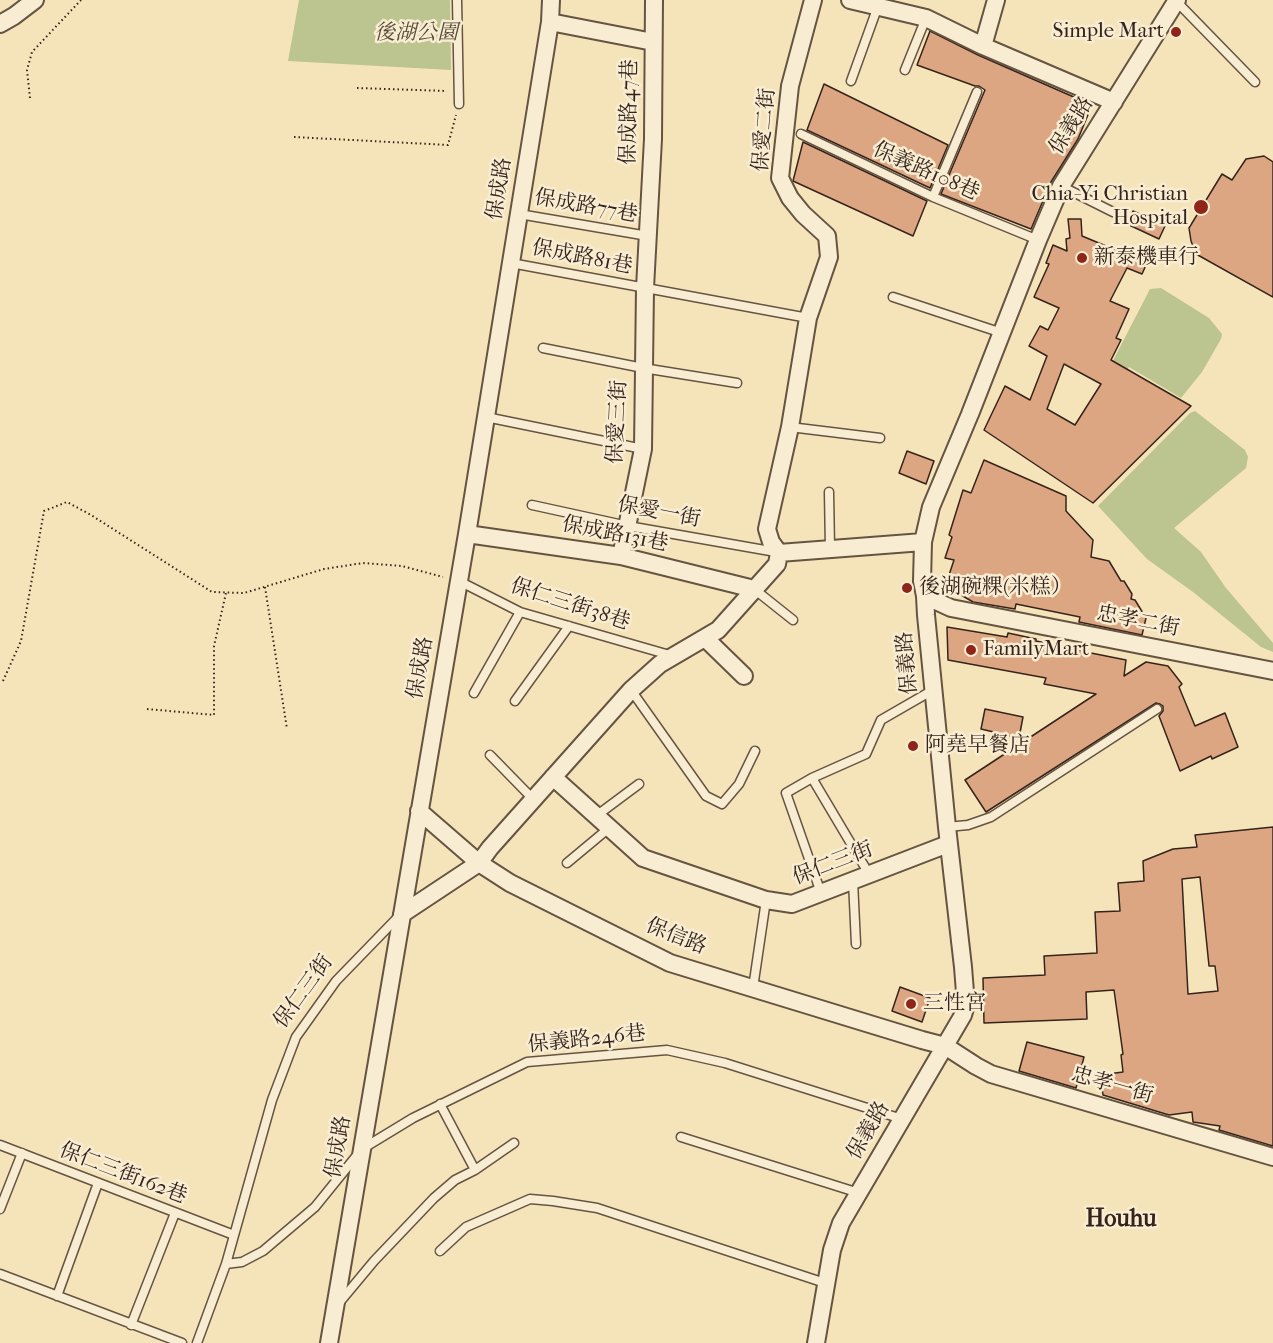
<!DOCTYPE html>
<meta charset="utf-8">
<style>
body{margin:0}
canvas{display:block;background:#f5e4b9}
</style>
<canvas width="1273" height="1343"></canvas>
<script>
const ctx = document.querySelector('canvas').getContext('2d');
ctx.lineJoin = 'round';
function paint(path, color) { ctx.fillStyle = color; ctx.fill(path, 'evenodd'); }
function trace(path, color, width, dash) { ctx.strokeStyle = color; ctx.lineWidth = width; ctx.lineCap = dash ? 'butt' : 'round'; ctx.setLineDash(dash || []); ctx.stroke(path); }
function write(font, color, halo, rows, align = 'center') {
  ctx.font = font + ' "IM FELL French Canon","Noto Serif TC",serif'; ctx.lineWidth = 5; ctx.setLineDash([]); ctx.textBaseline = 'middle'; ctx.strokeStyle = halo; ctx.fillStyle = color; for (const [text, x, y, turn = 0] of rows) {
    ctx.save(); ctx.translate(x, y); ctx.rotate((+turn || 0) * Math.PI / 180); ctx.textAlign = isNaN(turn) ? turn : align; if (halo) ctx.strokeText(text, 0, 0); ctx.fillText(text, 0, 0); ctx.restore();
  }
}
paint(new Path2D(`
 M299 0H450L451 70 288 61Z
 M1161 288 1209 318 1222 334 1221 339 1202 372 1181 398 1129 367 1115 387 1103 380 1150 289Z
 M1195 411 1245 450 1248 457 1246 468 1174 528 1201 552 1226 588 1273 643V652L1261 647 1193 592 1147 559 1098 506 1190 413Z`), '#bcc48f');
const building = new Path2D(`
 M930 31 978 55 1092 105 1078 139 1051 182 1031 229 941 194 985 90 979 86H975L917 65Z
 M824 84 948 145 930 188 807 130Z
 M803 142 927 201 913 236 793 181Z
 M1264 156 1273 162V297L1196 254 1191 241 1189 228 1222 174 1232 180 1246 159Z
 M1133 211 1165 226 1159 239 1127 224Z
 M1068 219H1081L1082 236 1147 263 1142 274 1127 268 1110 301 1129 309 1116 338 1121 340 1111 360 1191 406 1093 503 984 430 1005 386 1030 400 1047 356 1029 346 1040 326 1048 330 1059 308 1034 297 1049 264 1046 263 1053 245 1067 251 1066 239 1070 238ZM1064 364 1101 384 1075 425 1047 409Z
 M907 451 934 461 926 484 899 473Z
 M984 460 1066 496V511L1093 540 1091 557 1109 561 1121 581H1124L1132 594 1131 599 1135 600 1146 618 1142 635 1079 622 1080 617 1016 604 1015 609 973 602 956 592 946 584 954 560 945 558 952 537 949 535 963 490 971 493Z
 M947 627 1007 637 1008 633 1036 639V641L1087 651 1086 652 1126 660 1124 676 1146 662 1168 666 1182 684 1179 687 1195 726 1225 713 1238 747 1212 759 1211 756 1180 771 1159 716 1163 711V706L1160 704 1156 703 986 812 965 780 1096 694 1044 684 1046 678 948 660Z
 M985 709 1023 717 1019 738 981 729Z
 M1273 827V1146L1219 1130 1220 1126 1193 1122 1192 1112 1169 1115 1103 1095 1100 1075 1123 1072 1121 1055 1123 1054 1114 990 1086 992 1087 1019 984 1023 983 978 1045 975 1044 956 1097 953 1095 912 1120 911 1118 883 1144 881 1143 861 1173 849 1197 847 1195 835ZM1200 877 1209 966H1215L1218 991 1188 994 1182 879Z
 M900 987 930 998 922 1022 892 1011Z
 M1027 1042 1084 1057 1076 1088 1019 1071Z`);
paint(building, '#dca682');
trace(building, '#36241c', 1.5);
const service = new Path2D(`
 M457 0 459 104
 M1176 1 1255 82
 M905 70 926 18
 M851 81 878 6
 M801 134 933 197 1038 240
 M1061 186 1113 212
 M933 197 977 92
 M519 214 648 236
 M511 263 808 318
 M893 297 1002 333
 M543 348 643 368 737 383
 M486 417 643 449
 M790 427 880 438
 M829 492 830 549
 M532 505 628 526 776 552
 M459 581 520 612 673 656
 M754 589 793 620
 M631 690 706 796 722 804 739 784 755 751
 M474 693 520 612
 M515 701 569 626
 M490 755 533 799
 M812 778 869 874
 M596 816 639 784
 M947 827 968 825 991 817 1157 709
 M567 863 609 828
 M853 881 856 944
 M821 893 786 793 812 778 866 754 881 720 933 690
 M753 988 766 900
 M440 1104 475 1170
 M681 1137 859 1193
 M0 1145 234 1235
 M0 1209 22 1153
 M440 1251 466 1227 530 1199 553 1201 597 1208 825 1283
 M226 1264 242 1262 263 1251 315 1207 362 1149 413 1118 527 1062 667 1050 725 1063 902 1119
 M0 1274 182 1343
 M57 1296 98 1183
 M339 1303 374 1261 434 1198 455 1180 475 1170 514 1143
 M131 1325 175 1213
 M197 1343 226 1264 272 1100 296 1037 336 981 400 915`);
const minor = new Path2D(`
 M850 0 926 18 983 46 1114 102
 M550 22 653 42
 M0 24 14 16 35 0
 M983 46 996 0
 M467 534 621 556 754 589
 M779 553 923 542
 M621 556 643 449 645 288 653 139 654 0
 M925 596 951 608 1273 671
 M705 638 744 676
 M553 777 643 858 766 900 792 904 948 844
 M419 811 479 863 510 883 670 963 922 1040 945 1046 976 1066 991 1074 1273 1157
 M402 914 479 863 490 848 631 690 660 664 718 630 777 564 779 553 771 542 767 529 790 427 808 318 829 257 827 236 803 214 790 198 780 178 790 86 813 0
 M329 1343 467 534 550 22 551 0
 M816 1343 832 1250 841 1223 963 1015 966 1005 963 967 947 827 926 615 925 596 922 581 923 542 931 507 970 414 1038 240 1061 186 1177 0`);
trace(service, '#665443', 11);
trace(minor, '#665443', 20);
trace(new Path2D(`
 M357 88 447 91
 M30 98 27 70 32 52 81 0
 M294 137 448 145 456 115
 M265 587 287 729
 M3 681 21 641 44 511 67 502 91 515 212 592 244 593 324 569 363 563 402 566 443 577
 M147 709 214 715V646L226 593`), '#36241c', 2, [1.5, 3]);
trace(service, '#f8edd2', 8);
trace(minor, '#f8edd2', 16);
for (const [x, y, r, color] of [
 [1176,32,6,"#8f2418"],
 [1201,207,8,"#8f2418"],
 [1082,258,6,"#8f2418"],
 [907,588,6,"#8f2418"],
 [971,650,6,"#8f2418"],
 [913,746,6,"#8f2418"],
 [911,1004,6,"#8f2418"]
]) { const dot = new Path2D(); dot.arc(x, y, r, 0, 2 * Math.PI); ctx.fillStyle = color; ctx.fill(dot); trace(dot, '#f8edd2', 2); }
write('21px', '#36241c', '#f8edd2', [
 ["Simple Mart",1164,32,"right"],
 ["Chia-Yi Christian",1188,195,"right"],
 ["Hospital",1188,219,"right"],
 ["新泰機車行",1094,258],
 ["後湖碗粿(米糕）",919,588],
 ["FamilyMart",983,650],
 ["阿堯早餐店",925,746],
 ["三性宮",923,1004]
], 'left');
write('italic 21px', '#584c39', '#f8edd2', [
 ["後湖公園",416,34]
]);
write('21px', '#36241c', '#f8edd2', [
 ["保成路47巷",630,112,-89],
 ["保義路",1072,126,-58],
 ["保愛二街",765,130,-85],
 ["保義路108巷",926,172,24],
 ["保成路",500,189,-81],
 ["保成路77巷",586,207,10],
 ["保成路81巷",582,258,11],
 ["保愛三街",618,422,-87],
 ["保愛一街",659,513,11],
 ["保成路131巷",615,535,11],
 ["保仁三街38巷",570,605,18],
 ["忠孝二街",1138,622,11],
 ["保義路",908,663,-95],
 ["保成路",421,668,-80],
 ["保仁三街",833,864,-21],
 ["保信路",676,937,22],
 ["保仁三街",304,992,-54],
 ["保義路246巷",587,1040,-6],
 ["忠孝一街",1112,1086,16],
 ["保義路",869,1131,-60],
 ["保成路",339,1147,-80],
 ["保仁三街162巷",123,1174,21]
]);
write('bold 24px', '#36241c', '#f8edd2', [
 ["Houhu",1121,1220]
]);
</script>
